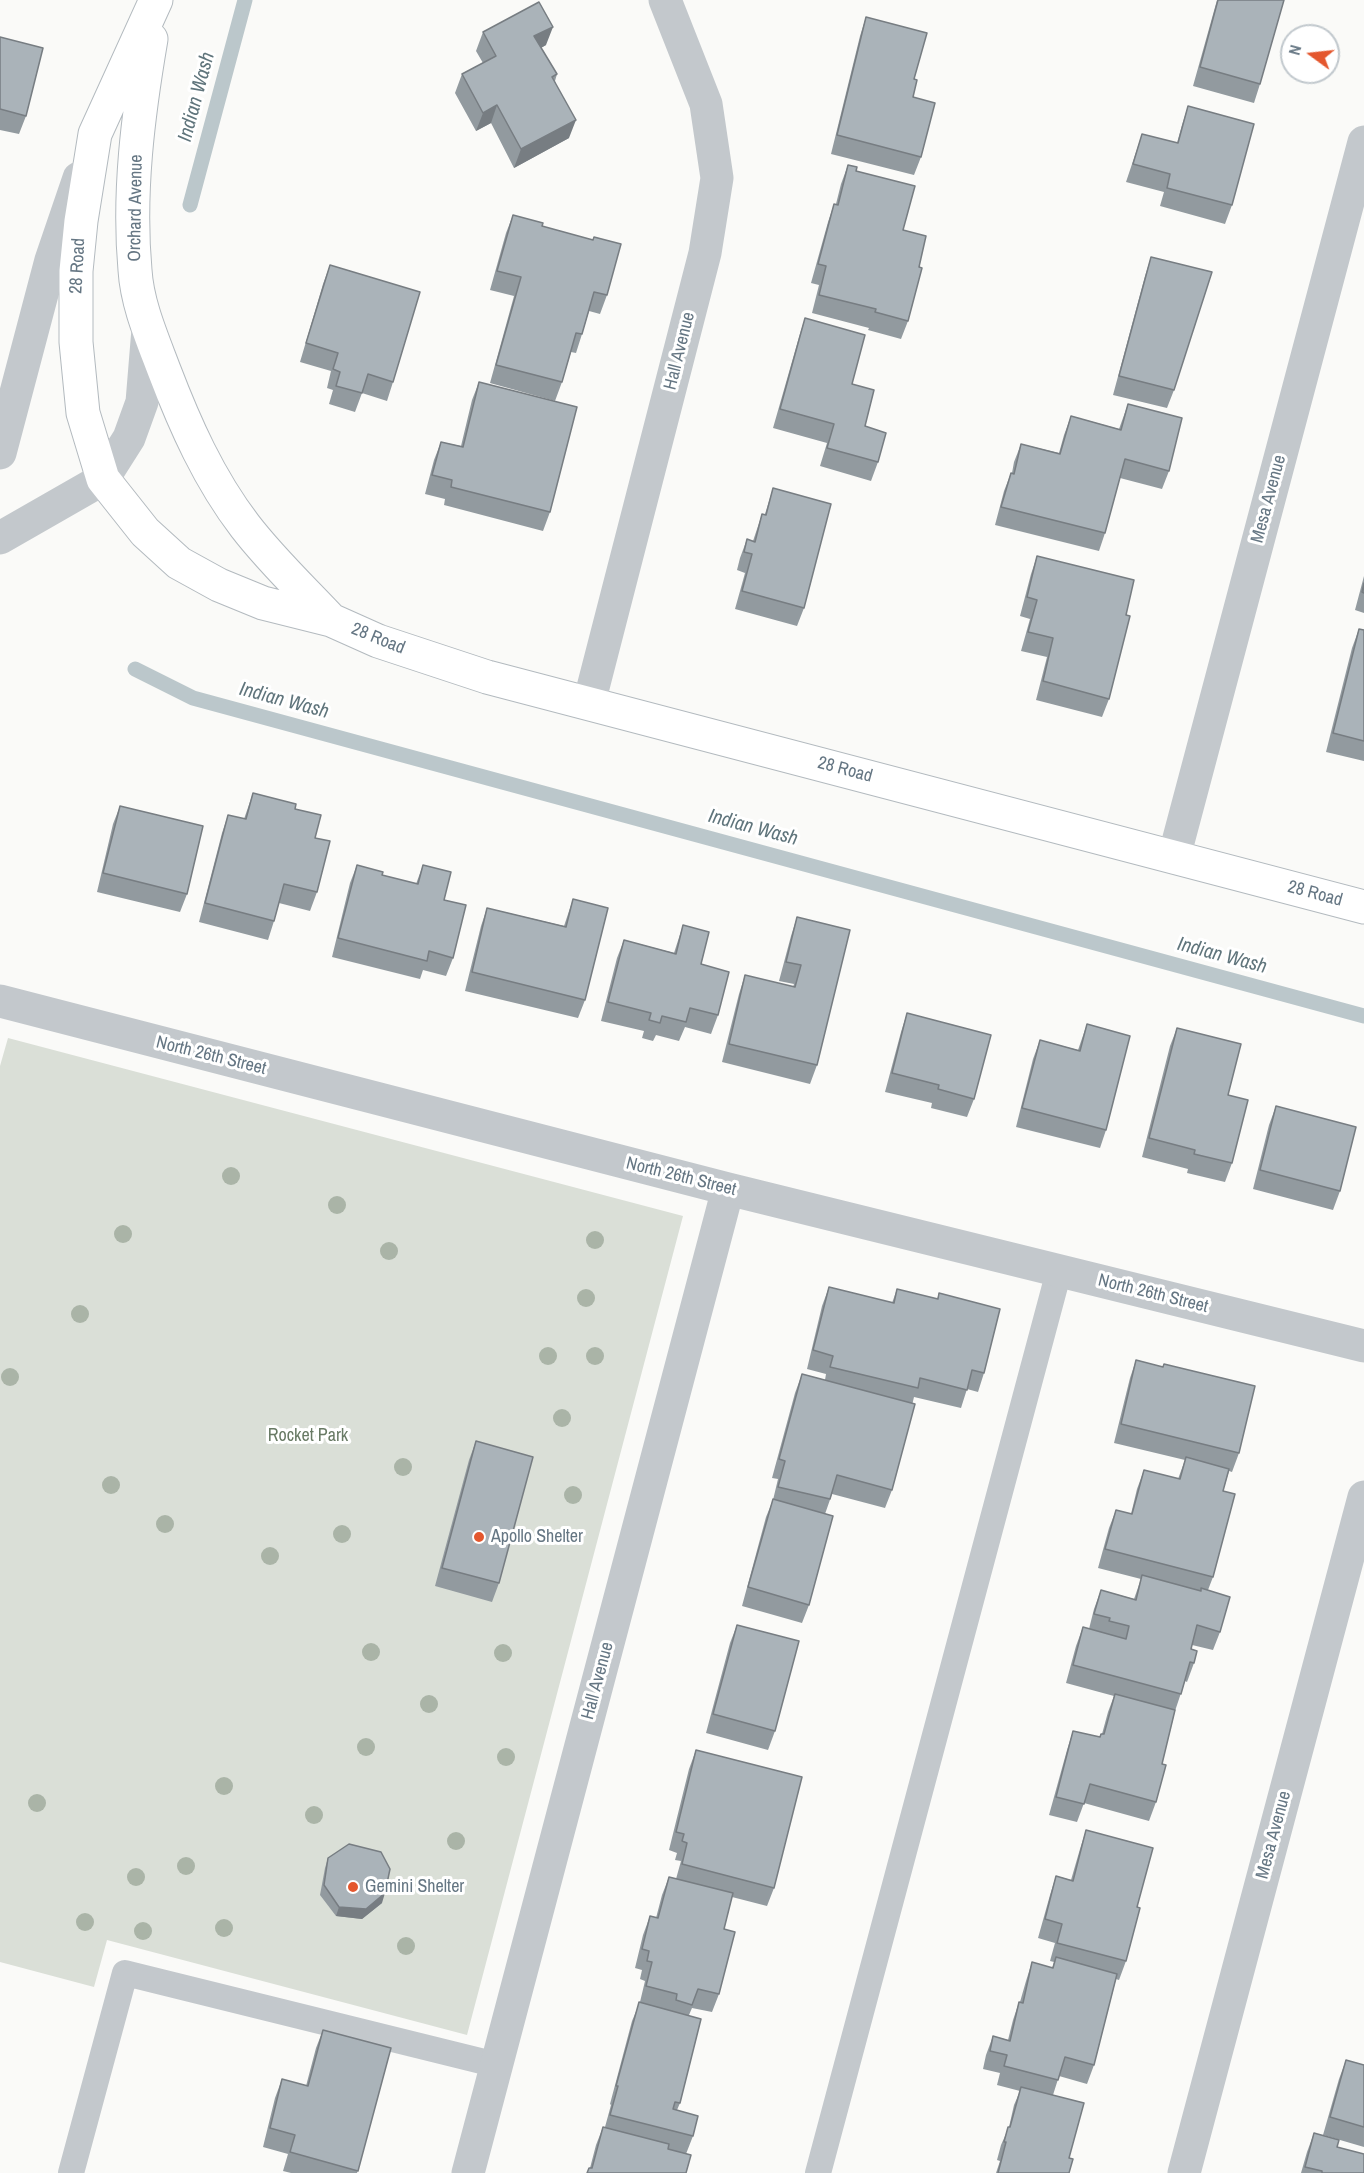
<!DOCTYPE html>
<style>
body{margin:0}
#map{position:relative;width:1364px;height:2173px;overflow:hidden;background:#fafaf8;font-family:"Archivo Narrow",sans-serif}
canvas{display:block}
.north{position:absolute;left:1280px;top:24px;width:60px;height:60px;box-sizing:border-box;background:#fff;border:2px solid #c1c8cd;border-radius:50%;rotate:285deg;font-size:16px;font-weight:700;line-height:24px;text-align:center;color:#657683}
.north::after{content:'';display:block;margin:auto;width:21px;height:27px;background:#e4572e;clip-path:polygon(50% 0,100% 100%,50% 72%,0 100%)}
</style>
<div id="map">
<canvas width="1364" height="2173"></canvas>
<div class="north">N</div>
</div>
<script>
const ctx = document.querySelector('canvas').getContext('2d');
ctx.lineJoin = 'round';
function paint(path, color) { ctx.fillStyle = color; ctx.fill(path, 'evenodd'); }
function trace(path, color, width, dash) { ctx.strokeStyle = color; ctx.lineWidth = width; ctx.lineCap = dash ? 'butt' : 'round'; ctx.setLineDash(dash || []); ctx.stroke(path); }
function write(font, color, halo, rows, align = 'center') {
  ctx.font = font + ' "Archivo Narrow",sans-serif'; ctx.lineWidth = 6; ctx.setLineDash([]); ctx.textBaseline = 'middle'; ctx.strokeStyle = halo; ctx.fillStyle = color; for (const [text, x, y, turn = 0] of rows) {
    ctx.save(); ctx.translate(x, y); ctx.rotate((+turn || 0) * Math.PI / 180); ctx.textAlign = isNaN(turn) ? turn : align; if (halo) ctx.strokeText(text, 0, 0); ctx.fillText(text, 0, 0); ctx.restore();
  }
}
paint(new Path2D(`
 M8 1038 683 1216 467 2035 107 1940 94 1987 0 1962V1066Z`), '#dadfd7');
trace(new Path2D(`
 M190 205 245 0
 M135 669 193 698 1364 1016`), '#bbc7cb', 15);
const secondary = new Path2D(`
 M156 0 95 134 81 221 76 271V342L83 413 103 479 145 532 179 563 219 585 263 603 331 620 378 641 487 677 1364 907
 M151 39C138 115 128 193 135 270 137 304 152 338 164 370 185 425 209 479 245 526 271 560 302 589 331 620`);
trace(secondary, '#b3babf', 35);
trace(new Path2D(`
 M71 2173 125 1973 497 2065
 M818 2173 1059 1271`), '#c3c8cc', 26);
trace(new Path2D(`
 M589 703 705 253 717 178 706 104 665 0
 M1174 857 1364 142
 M0 1001 728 1189 1364 1346
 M468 2173 728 1189
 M1184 2173 1364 1497`), '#c3c8cc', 33);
trace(new Path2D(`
 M0 453 51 260 79 178
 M0 538 103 479 129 438 142 402 148 329`), '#c3c8cc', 33);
trace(secondary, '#fff', 33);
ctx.fillStyle = '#aab4a7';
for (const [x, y] of [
 [231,1176],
 [337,1205],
 [123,1234],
 [595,1240],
 [389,1251],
 [586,1298],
 [80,1314],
 [548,1356],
 [595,1356],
 [10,1377],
 [562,1418],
 [403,1467],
 [111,1485],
 [573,1495],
 [165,1524],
 [342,1534],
 [270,1556],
 [371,1652],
 [503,1653],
 [429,1704],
 [366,1747],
 [506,1757],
 [224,1786],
 [37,1803],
 [314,1815],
 [456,1841],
 [186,1866],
 [136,1877],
 [85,1922],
 [224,1928],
 [143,1931],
 [406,1946]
]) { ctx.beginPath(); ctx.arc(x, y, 9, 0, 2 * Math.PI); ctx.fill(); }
paint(new Path2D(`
 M1217 0H1284L1260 84 1254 103 1193 86Z
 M866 17 914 79 913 97 921 157 914 175 831 154 860 36Z
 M483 32 546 45 541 48 557 74 555 81 569 138 514 168 491 123 476 131 455 93 462 74 483 63 476 51Z
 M0 37 26 116 19 134 0 130Z
 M1188 106 1232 205 1225 224 1160 206 1164 192 1126 182 1142 134 1177 143 1182 125Z
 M848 165 856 171 903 230 919 267 908 321 901 339 868 330 869 328 812 313 819 285 811 283 828 222 834 204H836L841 184Z
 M513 215 542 226 607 295 600 314 589 311 582 334 576 353 571 352 562 382 555 401 490 383 514 296 490 290 506 233Z
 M1151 257 1174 390 1167 408 1113 395 1145 276Z
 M330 265 393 382 387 401 362 393 355 412 329 404 333 390 327 388 331 371 300 362 323 284Z
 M805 318 852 384 865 426 878 462 871 481 820 466 827 443 773 428 799 337Z
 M479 382 550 512 543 531 444 505 445 499 425 494 434 460 441 442 461 446 472 400Z
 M1128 404 1169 471 1162 489 1120 478 1105 533 1099 551 995 525 1004 491 1011 473H1012L1014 462 1021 444 1059 453 1064 435 1071 416 1119 429Z
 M773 488 804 608 797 626 735 609 745 573 737 570 740 558 747 539 753 541 762 514H765Z
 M1037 556 1126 615 1109 699 1102 717 1036 700 1047 657 1021 651 1030 619 1020 616 1031 574Z
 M1364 576V613L1355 610Z
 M1359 629 1364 630V761L1326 752 1352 648Z
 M253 793 295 809 315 838 317 892 310 911 279 903 274 921 268 940 199 922 222 833 228 815 244 819Z
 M120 806 187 894 180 912 97 892 113 824Z
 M357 865 382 875 416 884 423 865 444 900 453 958 446 976 423 970 420 979 332 957 350 883Z
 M573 899 585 1000 578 1018 465 991 481 926 487 908 564 926Z
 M797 917 817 1065 810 1084 722 1062 739 994 745 975 793 987 794 984 779 981 791 936Z
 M683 925 701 964 718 1015 711 1034 685 1027 679 1041 656 1035 653 1041 642 1038 644 1031 601 1021 617 958 624 940 674 953Z
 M907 1013 974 1099 967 1117 931 1108 932 1103 885 1092 901 1032Z
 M1087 1024 1106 1130 1100 1148 1016 1127 1033 1059 1040 1040 1078 1050Z
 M1177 1028 1228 1095 1232 1163 1225 1182 1187 1173 1188 1169 1142 1157 1170 1046Z
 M1276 1106 1340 1191 1333 1210 1253 1189 1269 1125Z
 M829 1287 892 1303 897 1289 937 1299 939 1293 984 1373 978 1392 967 1389 961 1408 914 1397 892 1490 885 1508 832 1494 825 1514 809 1605 802 1623 742 1606 766 1517 773 1500 778 1479 772 1478 795 1393 802 1374 825 1380 826 1374 807 1369 822 1306Z
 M1136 1360 1239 1453 1232 1472 1229 1471 1223 1491 1213 1577 1208 1590 1220 1632 1213 1650 1192 1645 1191 1649 1194 1663 1187 1682 1185 1681 1175 1711 1162 1764 1156 1802 1149 1821 1084 1803 1077 1822 1049 1815 1067 1750 1073 1731 1100 1737 1102 1734 1108 1712 1114 1696 1066 1683 1076 1646 1083 1627 1089 1629 1094 1609 1101 1590 1134 1599 1141 1579 1098 1568 1109 1528 1116 1510 1131 1514 1137 1489 1144 1470 1178 1479 1185 1460 1114 1443 1130 1378Z
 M476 1441 499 1583 492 1602 435 1586 469 1460Z
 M737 1625 775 1731 768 1750 706 1733 730 1643Z
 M696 1750 774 1888 767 1906 732 1897 724 1929 719 1994 712 2012 692 2008 689 2015 680 2103 677 2110 693 2136 686 2154V2173H587L589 2168H590L596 2145 603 2127H605L611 2105 610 2104 632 2021 640 2002 645 1981 640 1979 642 1970 635 1968 643 1935 650 1916 656 1918 662 1895 669 1877 676 1879 681 1861 675 1860 677 1853 669 1850 689 1769Z
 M1086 1830 1137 1907 1126 1961 1119 1980 1116 1979 1094 2065 1087 2084 1059 2076 1053 2095 1069 2158V2173H996L1000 2161 997 2160 1001 2145 1009 2127 1014 2105 1020 2091 997 2085 1000 2073 983 2069 986 2055 993 2036 1008 2040 1013 2020 1019 2002H1020L1026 1981 1032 1962 1052 1968 1054 1962 1050 1961 1055 1943 1038 1938 1050 1895 1056 1876 1071 1880 1080 1849Z
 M328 1858 382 1903 362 1919 336 1916 320 1895 325 1868Z
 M323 2030 391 2048 357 2173H291L283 2171 288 2154 263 2147 275 2098 282 2079 306 2086 316 2048Z
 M1346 2060 1364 2065V2147L1323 2135 1339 2079Z
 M1314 2133 1337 2147 1364 2173H1301L1307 2152Z`), '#929a9f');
paint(new Path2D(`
 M553 27 546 45 528 55 534 36Z
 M497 105 491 123 476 131 483 113Z
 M576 120 569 138 514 168 521 149Z
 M385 1893 382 1903 362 1919 336 1916 339 1907Z`), '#777d82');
const building = new Path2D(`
 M1218 0H1284L1260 84 1200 67Z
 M539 2 553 27 534 36 557 74 552 77 576 120 521 149 497 105 483 113 462 74 496 56 483 32Z
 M866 17 927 33 914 79 917 80 913 97 935 103 921 157 837 135Z
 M0 37 43 48 26 116 0 109Z
 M1188 106 1254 124 1232 205 1167 188 1170 174 1133 164 1142 134 1178 143Z
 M848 165 857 167 856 171 915 186 903 230 926 236 919 267 922 268 908 321 875 312 876 309 819 295 826 266 818 264 834 204 838 205Z
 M513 215 543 223 542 226 593 240 594 237 621 244 607 295 594 292 582 334 576 333 562 382 496 365 521 277 497 271Z
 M1151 257 1212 272 1174 390 1119 376Z
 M330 265 420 292 393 382 368 374 362 393 336 386 340 372 333 369 338 353 306 343Z
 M805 318 865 335 852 384 874 390 865 426 886 433 878 462 827 448 834 424 780 409Z
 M479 382 577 407 550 512 451 487 452 480 432 475 441 442 463 447Z
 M1128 404 1182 418 1169 471 1125 459 1105 533 1001 507 1011 473 1014 474 1021 444 1060 454 1071 416 1121 430Z
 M773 488 831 504 804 608 742 591 752 554 744 552 747 539 755 542 762 514 766 515Z
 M1037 556 1134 580 1126 615 1130 616 1109 699 1043 681 1053 638 1028 632 1037 600 1027 597Z
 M1364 583V593L1362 592Z
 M1359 629 1364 630V741L1333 733Z
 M253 793 296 804 295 809 321 815 315 838 330 841 317 892 284 884 274 921 205 903 228 815 246 819Z
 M120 806 203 826 187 894 103 873Z
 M357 865 383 872 382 875 418 884 423 865 451 872 444 900 466 905 453 958 429 951 427 961 338 938Z
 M573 899 608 908 585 1000 472 972 487 908 566 927Z
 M797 917 850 930 817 1065 729 1044 745 975 795 987 801 965 786 962Z
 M683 925 709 932 701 964 729 972 718 1015 690 1008 686 1022 662 1016 660 1023 649 1020 651 1013 608 1002 624 940 676 954Z
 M907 1013 991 1035 974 1099 938 1089 939 1085 892 1073Z
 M1087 1024 1130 1036 1106 1130 1022 1108 1040 1040 1080 1051Z
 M1177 1028 1241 1044 1228 1095 1248 1100 1232 1163 1194 1154 1195 1150 1149 1138Z
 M1276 1106 1356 1127 1340 1191 1260 1170Z
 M829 1287 894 1303 897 1289 938 1299 939 1293 1000 1309 984 1373 972 1370 967 1390 920 1378 918 1388 830 1367 833 1356 813 1350Z
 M1136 1360 1163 1367 1164 1364 1255 1386 1239 1453 1121 1424Z
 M802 1374 915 1404 892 1490 837 1475 830 1499 778 1487 785 1461 779 1459Z
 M476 1441 533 1457 499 1583 442 1568Z
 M1186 1457 1229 1469 1223 1491 1235 1494 1213 1577 1105 1549 1116 1510 1132 1514 1144 1470 1180 1479Z
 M773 1499 833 1516 809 1605 748 1587Z
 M1142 1575 1201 1591V1588L1230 1597 1220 1632 1197 1625 1191 1649 1197 1651 1194 1663 1190 1662 1181 1694 1073 1665 1083 1627 1126 1639 1129 1626 1109 1621 1110 1618 1094 1614 1101 1590 1136 1600Z
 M737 1625 799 1641 775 1731 713 1714Z
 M1115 1694 1175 1710 1162 1764 1166 1765 1156 1802 1090 1784 1084 1804 1056 1797 1073 1731 1100 1737 1101 1734H1104Z
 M696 1750 802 1777 774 1888 682 1864 687 1843 682 1841 684 1834 676 1832Z
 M1086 1830 1153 1848 1137 1907 1140 1908 1126 1961 1057 1943 1062 1924 1045 1919 1056 1876 1073 1881Z
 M349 1844 381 1852 390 1869 385 1893 366 1909 339 1907 324 1885 328 1858Z
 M669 1877 733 1893 724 1929 735 1932 719 1994 698 1989 692 2005 676 2000 677 1994 646 1986 652 1962 647 1961 649 1951 642 1949 650 1916 658 1918Z
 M1056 1957 1117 1974 1094 2065 1065 2057 1058 2080 1004 2066 1007 2055 990 2051 993 2036 1010 2041 1019 2002 1023 2003 1032 1962 1053 1968Z
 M639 2002 701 2019 680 2103 675 2102 673 2109 698 2116 693 2136 610 2115 618 2086H616Z
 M323 2030 391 2048 358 2171 290 2152 295 2135 270 2128 282 2079 308 2086Z
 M1346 2060 1364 2065V2127L1330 2117Z
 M1021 2087 1084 2103 1069 2158 1073 2159 1069 2173H998L1006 2142H1004L1008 2127H1010Z
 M603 2127 669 2144 668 2149 691 2155 686 2173H587L589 2168H592Z
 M1314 2133 1339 2140 1337 2147 1364 2154V2173H1322V2171L1305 2167Z`);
paint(building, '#aab3b9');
trace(building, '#777d82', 1.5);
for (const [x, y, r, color] of [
 [479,1537,6,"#e4572e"],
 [353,1887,6,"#e4572e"]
]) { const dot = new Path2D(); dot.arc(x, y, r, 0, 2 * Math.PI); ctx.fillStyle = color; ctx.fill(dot); trace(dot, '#fff', 2); }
write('18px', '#657683', '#fff', [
 ["Orchard Avenue",136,208,-89],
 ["28 Road",78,266,-87],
 ["Hall Avenue",680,351,-76],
 ["Mesa Avenue",1269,499,-75],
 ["28 Road",378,639,22],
 ["28 Road",845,770,15],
 ["28 Road",1315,894,15],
 ["North 26th Street",211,1056,14],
 ["North 26th Street",681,1177,14],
 ["North 26th Street",1153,1294,14],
 ["Hall Avenue",598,1681,-75],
 ["Mesa Avenue",1274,1835,-75]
]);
write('18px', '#687a64', '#fff', [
 ["Rocket Park",308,1436]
]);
write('18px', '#657683', '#fff', [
 ["Apollo Shelter",491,1537],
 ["Gemini Shelter",365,1887]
], 'left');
write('italic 20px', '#60757c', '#fff', [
 ["Indian Wash",197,97,-75],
 ["Indian Wash",284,701,15],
 ["Indian Wash",753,828,15],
 ["Indian Wash",1222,956,15]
]);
</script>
